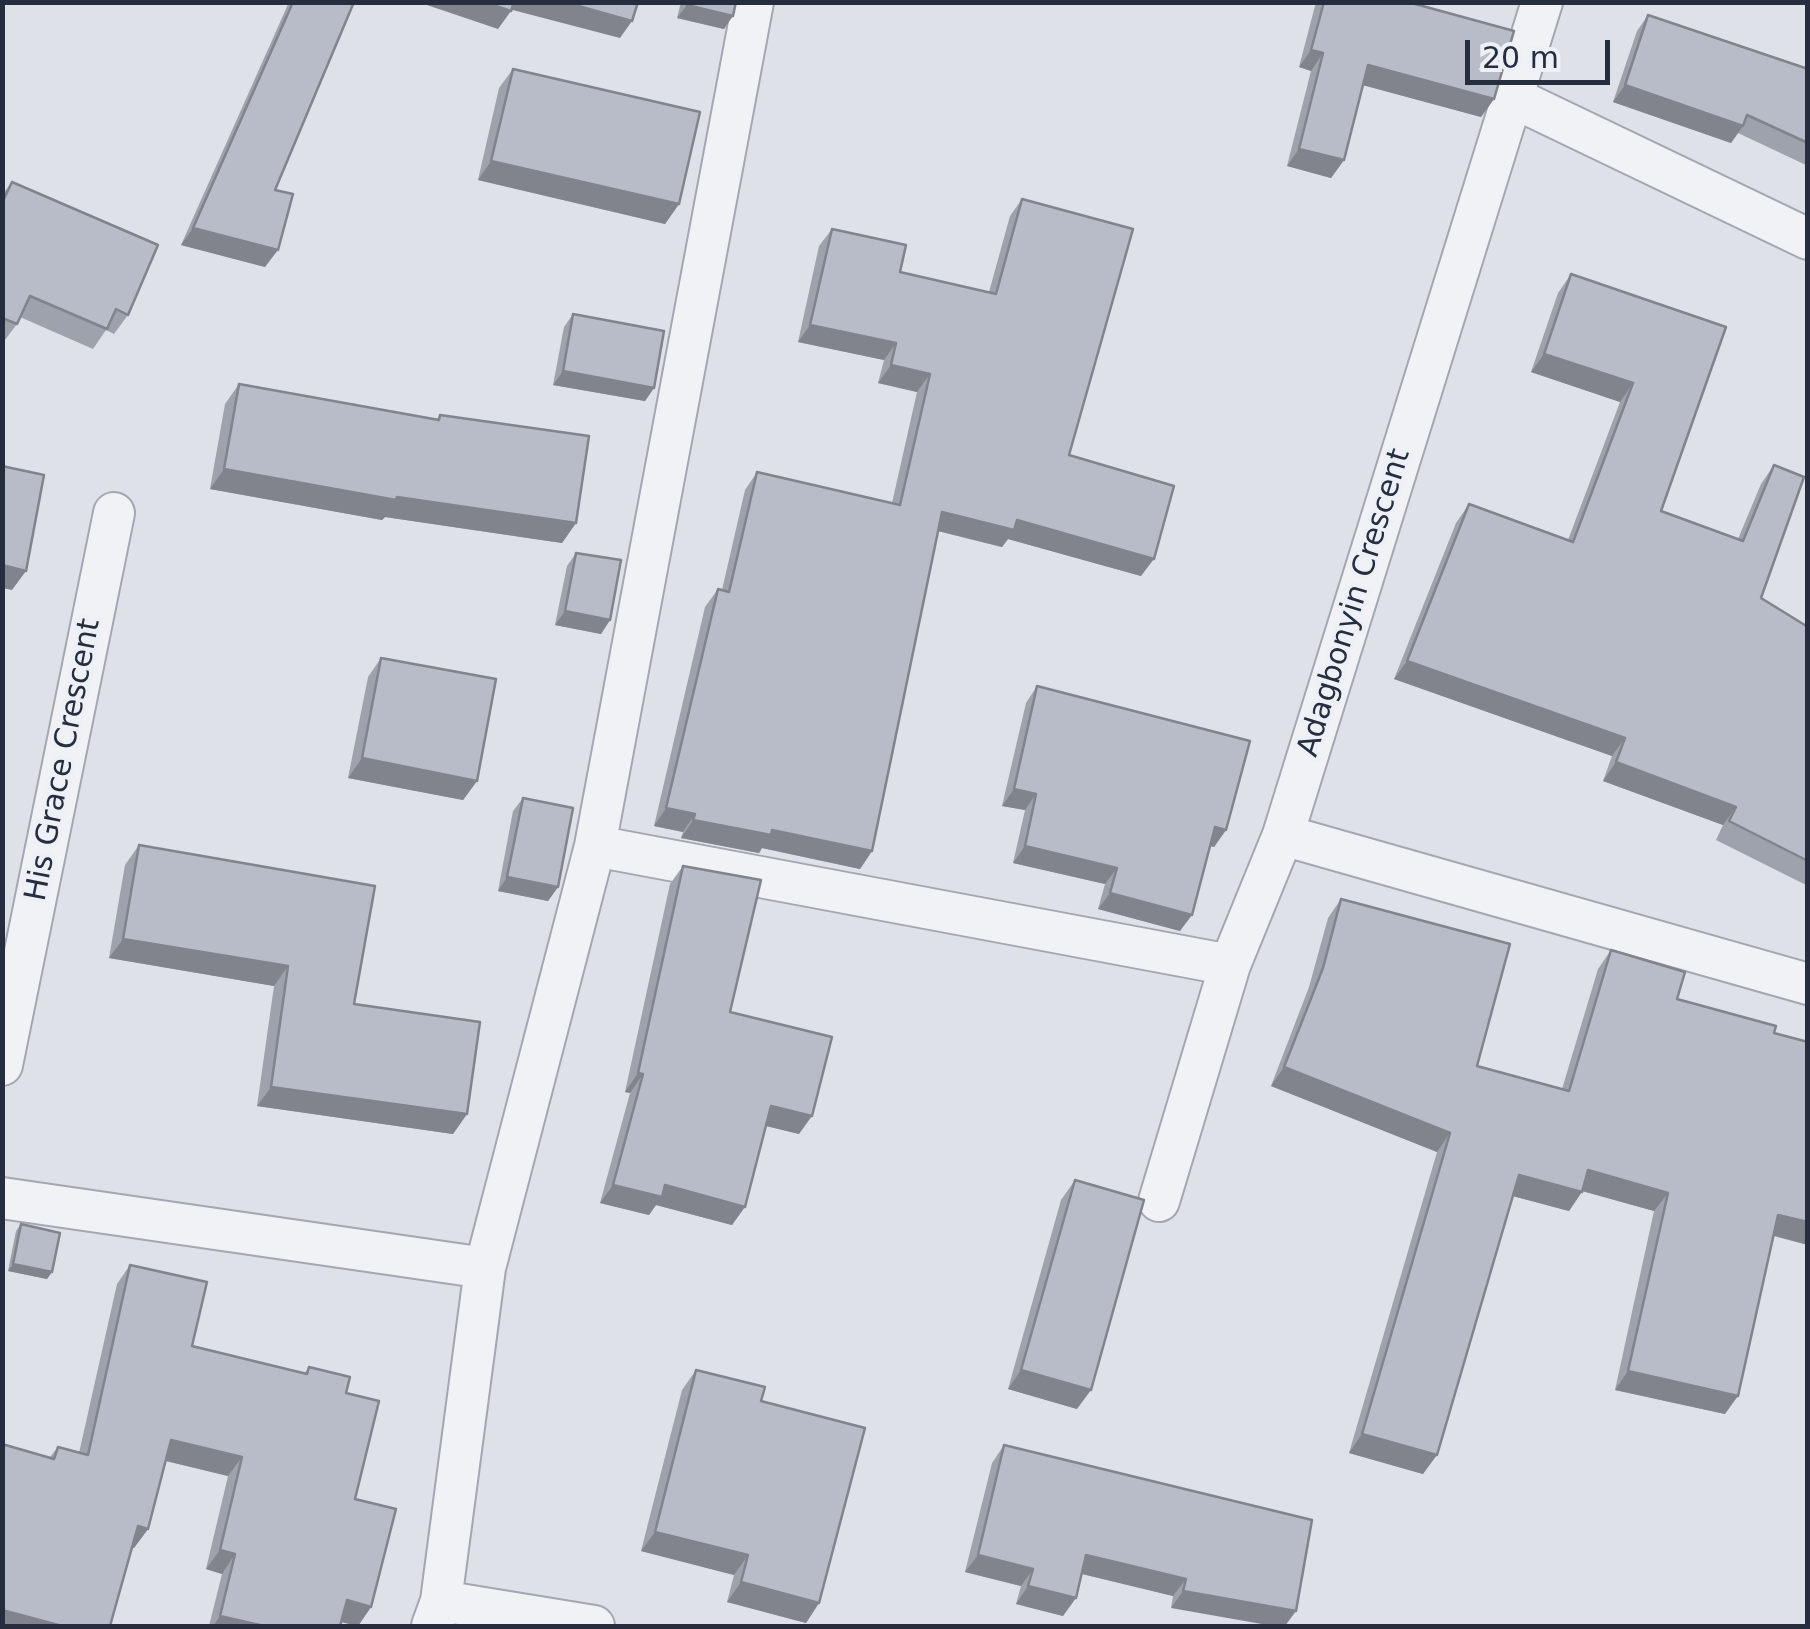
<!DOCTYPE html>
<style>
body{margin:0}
#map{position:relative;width:1810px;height:1629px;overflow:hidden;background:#dee1e8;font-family:"DejaVu Sans",sans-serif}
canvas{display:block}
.frame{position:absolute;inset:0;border:5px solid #262d3f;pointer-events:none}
.scale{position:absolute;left:1465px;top:40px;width:145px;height:45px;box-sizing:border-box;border:5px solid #262d3f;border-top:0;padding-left:12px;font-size:30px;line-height:35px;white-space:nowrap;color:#262d3f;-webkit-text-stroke:8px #edf0f6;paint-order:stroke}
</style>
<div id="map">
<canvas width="1810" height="1629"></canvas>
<div class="frame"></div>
<div class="scale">20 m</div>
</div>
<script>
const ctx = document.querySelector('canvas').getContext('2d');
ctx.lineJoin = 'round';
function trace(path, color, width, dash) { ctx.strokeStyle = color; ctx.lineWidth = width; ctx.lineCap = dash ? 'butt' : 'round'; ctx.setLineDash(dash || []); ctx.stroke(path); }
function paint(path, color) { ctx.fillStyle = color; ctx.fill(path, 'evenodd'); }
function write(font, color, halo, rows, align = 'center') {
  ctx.font = font + ' "DejaVu Sans",sans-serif'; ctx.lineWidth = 8; ctx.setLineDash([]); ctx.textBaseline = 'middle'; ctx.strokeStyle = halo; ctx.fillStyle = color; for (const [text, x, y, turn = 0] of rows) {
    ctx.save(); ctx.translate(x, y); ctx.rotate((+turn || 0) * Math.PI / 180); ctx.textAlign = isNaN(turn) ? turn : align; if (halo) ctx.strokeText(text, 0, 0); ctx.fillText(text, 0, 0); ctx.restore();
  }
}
const minor = new Path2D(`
 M1514 98 1808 239
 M1283 835 1808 984
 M595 846 1230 965
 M2 1065 114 513
 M2 1198 485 1268
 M1159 1201 1230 965 1283 835 1542 2
 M441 1601 594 1626
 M432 1626 441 1601 485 1268 595 846 753 2`);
trace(minor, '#a3a7b2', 44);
trace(minor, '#f1f2f6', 40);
paint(new Path2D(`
 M289 2H354L275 190 265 267 181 245Z
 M681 2H736L724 29 677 18Z
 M1316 2H1408L1494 99 1481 117 1363 85 1344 160 1331 178 1287 166 1311 71 1299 67Z
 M1648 15 1808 69V166L1738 133 1731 143 1613 102 1637 31Z
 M513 69 679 204 665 224 478 180 499 88Z
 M12 182 128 315 114 334 106 330 93 349 20 317 17 324 2 344V195Z
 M1022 199 1069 455 1141 576 1008 539 1002 547 938 531 872 851 860 869 762 848 759 853 681 838 683 832 654 826 705 607 718 589 722 590 745 490 757 472 892 503 917 392 878 383 884 360 798 342 819 246 832 229 900 272 989 292 1010 216Z
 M1571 274 1726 327 1661 511 1738 539 1761 484 1774 465 1761 598 1808 627V886L1716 840 1723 825 1603 781 1612 756 1394 679 1456 523 1469 504 1568 540 1620 402 1531 372 1558 293Z
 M573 314 654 388 645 401 553 385 564 327Z
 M239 384 436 420 440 415 576 523 562 543 385 517 382 520 210 489 225 404Z
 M576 553 610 620 601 634 555 625 567 566Z
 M381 658 477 781 463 800 348 778 368 677Z
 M1037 686 1226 830 1214 847 1210 846 1180 931 1098 909 1105 884 1013 863 1025 810 1002 806 1026 703Z
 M523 798 558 887 548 901 498 891 513 811Z
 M139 845 354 1004 467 1114 453 1134 257 1106 274 986 109 958 125 865Z
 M683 866 730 1012 799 1134 766 1126 732 1225 656 1205 649 1215 600 1203 630 1093 625 1092 670 884Z
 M1341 899 1477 1066 1562 1089 1598 969 1611 950 1677 999 1774 1033 1808 1042V1245L1773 1236 1725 1414 1615 1390 1654 1211 1582 1191 1569 1211 1513 1196 1423 1474 1349 1453 1437 1152 1271 1086 1309 987 1328 918Z
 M1075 1180 1077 1409 1008 1389 1061 1200Z
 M21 1224 52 1272 47 1279 8 1271 16 1231Z
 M130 1265 192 1346 304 1374 309 1367 346 1393 355 1499 371 1607 358 1626 341 1622 340 1626H209L222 1574 206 1569 228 1476 166 1461 148 1529 134 1548H132L50 1457 58 1447 79 1453 117 1284Z
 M696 1370 761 1401 819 1603 806 1623 727 1602 734 1575 641 1551 682 1390Z
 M1004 1445 1312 1520 1171 1608 1173 1596 1082 1574 1063 1616 1016 1604 1021 1586 965 1572 992 1463Z`), '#9ea2ac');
paint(new Path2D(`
 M418 2H484L511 11 498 29Z
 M509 2H564L632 21 620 38 505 8Z
 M687 5 733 16 724 29 677 18Z
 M1311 50 1323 53 1311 71 1299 67Z
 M1368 65 1494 99 1481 117 1355 83Z
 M1625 85 1743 126 1731 143 1613 102Z
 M1299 149 1344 160 1331 178 1287 166Z
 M491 161 679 204 665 224 478 180Z
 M193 228 278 250 265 267 181 245Z
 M810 325 896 343 884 360 798 342Z
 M1544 354 1633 383 1620 402 1531 372Z
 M891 365 930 374 917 392 878 383Z
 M563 371 654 388 645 401 553 385Z
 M224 469 397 497 576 523 562 543 385 517 382 520 210 489Z
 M942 512 1017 520 1154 559 1141 576 1008 539 1002 547 930 529Z
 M2 565 26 571 12 590 2 588Z
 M565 611 610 620 601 634 555 625Z
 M1407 661 1625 738 1612 756 1394 679Z
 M362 758 477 781 463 800 348 778Z
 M1616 762 1736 807 1723 825 1603 781Z
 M1014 789 1036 794 1025 810 1002 806Z
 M666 808 695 814 683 832 654 826Z
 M693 820 772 830 872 851 860 869 762 848 759 853 681 838Z
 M1215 827 1226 830 1214 847 1203 844Z
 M1025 846 1117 868 1105 884 1013 863Z
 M507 877 558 887 548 901 498 891Z
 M1110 893 1192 915 1180 931 1098 909Z
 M123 939 288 966 274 986 109 958Z
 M1284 1067 1450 1133 1437 1152 1271 1086Z
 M638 1073 643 1074 630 1093 625 1092Z
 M271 1087 467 1114 453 1134 257 1106Z
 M771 1106 812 1116 799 1134 758 1124Z
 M1588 1170 1668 1193 1654 1211 1575 1189Z
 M1519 1175 1582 1192 1569 1211 1505 1194Z
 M613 1185H665L745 1207 732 1225 656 1205 649 1215 600 1203Z
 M1778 1215 1808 1222V1245L1765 1233Z
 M13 1264 52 1272 47 1279 8 1271Z
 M1021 1370 1091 1390 1077 1409 1008 1389Z
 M1628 1371 1738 1396 1725 1414 1615 1390Z
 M1362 1434 1437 1455 1423 1474 1349 1453Z
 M171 1440 242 1457 228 1476 158 1459Z
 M138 1526 148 1529 134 1548 124 1546Z
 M655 1532 748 1555 734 1575 641 1551Z
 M220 1550 235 1554 222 1574 206 1569Z
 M978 1555 1033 1569 1021 1586 965 1572Z
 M1086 1555 1186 1579 1173 1596 1074 1572Z
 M741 1582 819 1603 806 1623 727 1602Z
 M1028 1586 1076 1598 1063 1616 1016 1604Z
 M1183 1591 1296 1611 1285 1626H1273L1171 1608Z
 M347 1600 371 1607 358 1626 333 1620Z
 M2 1610 62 1626H2Z
 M220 1616 264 1626H213Z`), '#81848c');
const building = new Path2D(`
 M293 2H354L275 190 293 194 278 250 193 228Z
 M484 2H514L511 11Z
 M564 2H638L632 21Z
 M687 2H736L733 16 687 5Z
 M1324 2H1408L1514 31 1494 99 1368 65 1344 160 1299 149 1323 53 1311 50Z
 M1648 15 1808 69V143L1747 115 1743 126 1625 85Z
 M513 69 700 112 679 204 491 161Z
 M12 182 158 245 128 315 116 309 107 329 30 296 17 324 2 318V203Z
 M1022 199 1133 229 1069 455 1174 486 1154 559 1017 520 1014 530 942 512 872 851 772 830 771 835 693 820 695 814 666 808 718 589 729 592 757 472 900 505 930 374 891 365 896 343 810 325 832 229 906 245 900 272 996 294Z
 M1571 274 1726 327 1661 511 1743 541 1774 465 1804 477 1761 598 1808 627V861L1729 821 1736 807 1616 762 1625 738 1407 661 1469 504 1573 542 1633 383 1544 354Z
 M573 314 664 331 654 388 563 371Z
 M239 384 439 420 440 415 589 436 576 523 397 497 396 500 224 469Z
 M2 466 44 475 26 571 2 565Z
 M576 553 621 560 610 620 565 611Z
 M381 658 496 679 477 781 362 758Z
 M1037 686 1250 741 1226 830 1215 827 1192 915 1110 893 1117 868 1025 846 1036 794 1014 789Z
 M523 798 573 808 558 887 507 877Z
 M139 845 375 886 354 1004 480 1022 467 1114 271 1087 288 966 123 939Z
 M683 866 761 880 730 1012 832 1037 812 1116 771 1106 745 1207 665 1185 662 1197 613 1185 643 1074 638 1073Z
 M1341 899 1510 944 1477 1066 1569 1091 1611 950 1685 972 1677 999 1776 1026 1774 1033 1808 1042V1222L1778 1215 1738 1396 1628 1371 1668 1193 1588 1170 1582 1192 1519 1175 1437 1455 1362 1434 1450 1133 1284 1067 1323 968Z
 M1075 1180 1144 1200 1091 1390 1021 1370Z
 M21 1224 60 1233 52 1272 13 1264Z
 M130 1265 207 1282 192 1346 307 1374 309 1367 350 1377 346 1393 379 1401 355 1499 396 1509 371 1607 347 1600 340 1626H264L220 1616 235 1554 220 1550 242 1457 171 1440 148 1529 138 1526 110 1626H62L2 1610V1444L54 1459 58 1447 88 1455Z
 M696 1370 765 1387 761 1401 865 1428 819 1603 741 1582 748 1555 655 1532Z
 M1004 1445 1312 1520 1296 1611 1183 1591 1186 1579 1086 1555 1076 1598 1028 1586 1033 1569 978 1555Z`);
paint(building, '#b8bcc8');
trace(building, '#81848c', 2.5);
write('30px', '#262d3f', '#edf0f6', [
 ["Adagbonyin Crescent",1355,603,-73],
 ["His Grace Crescent",64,760,-79]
]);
</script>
